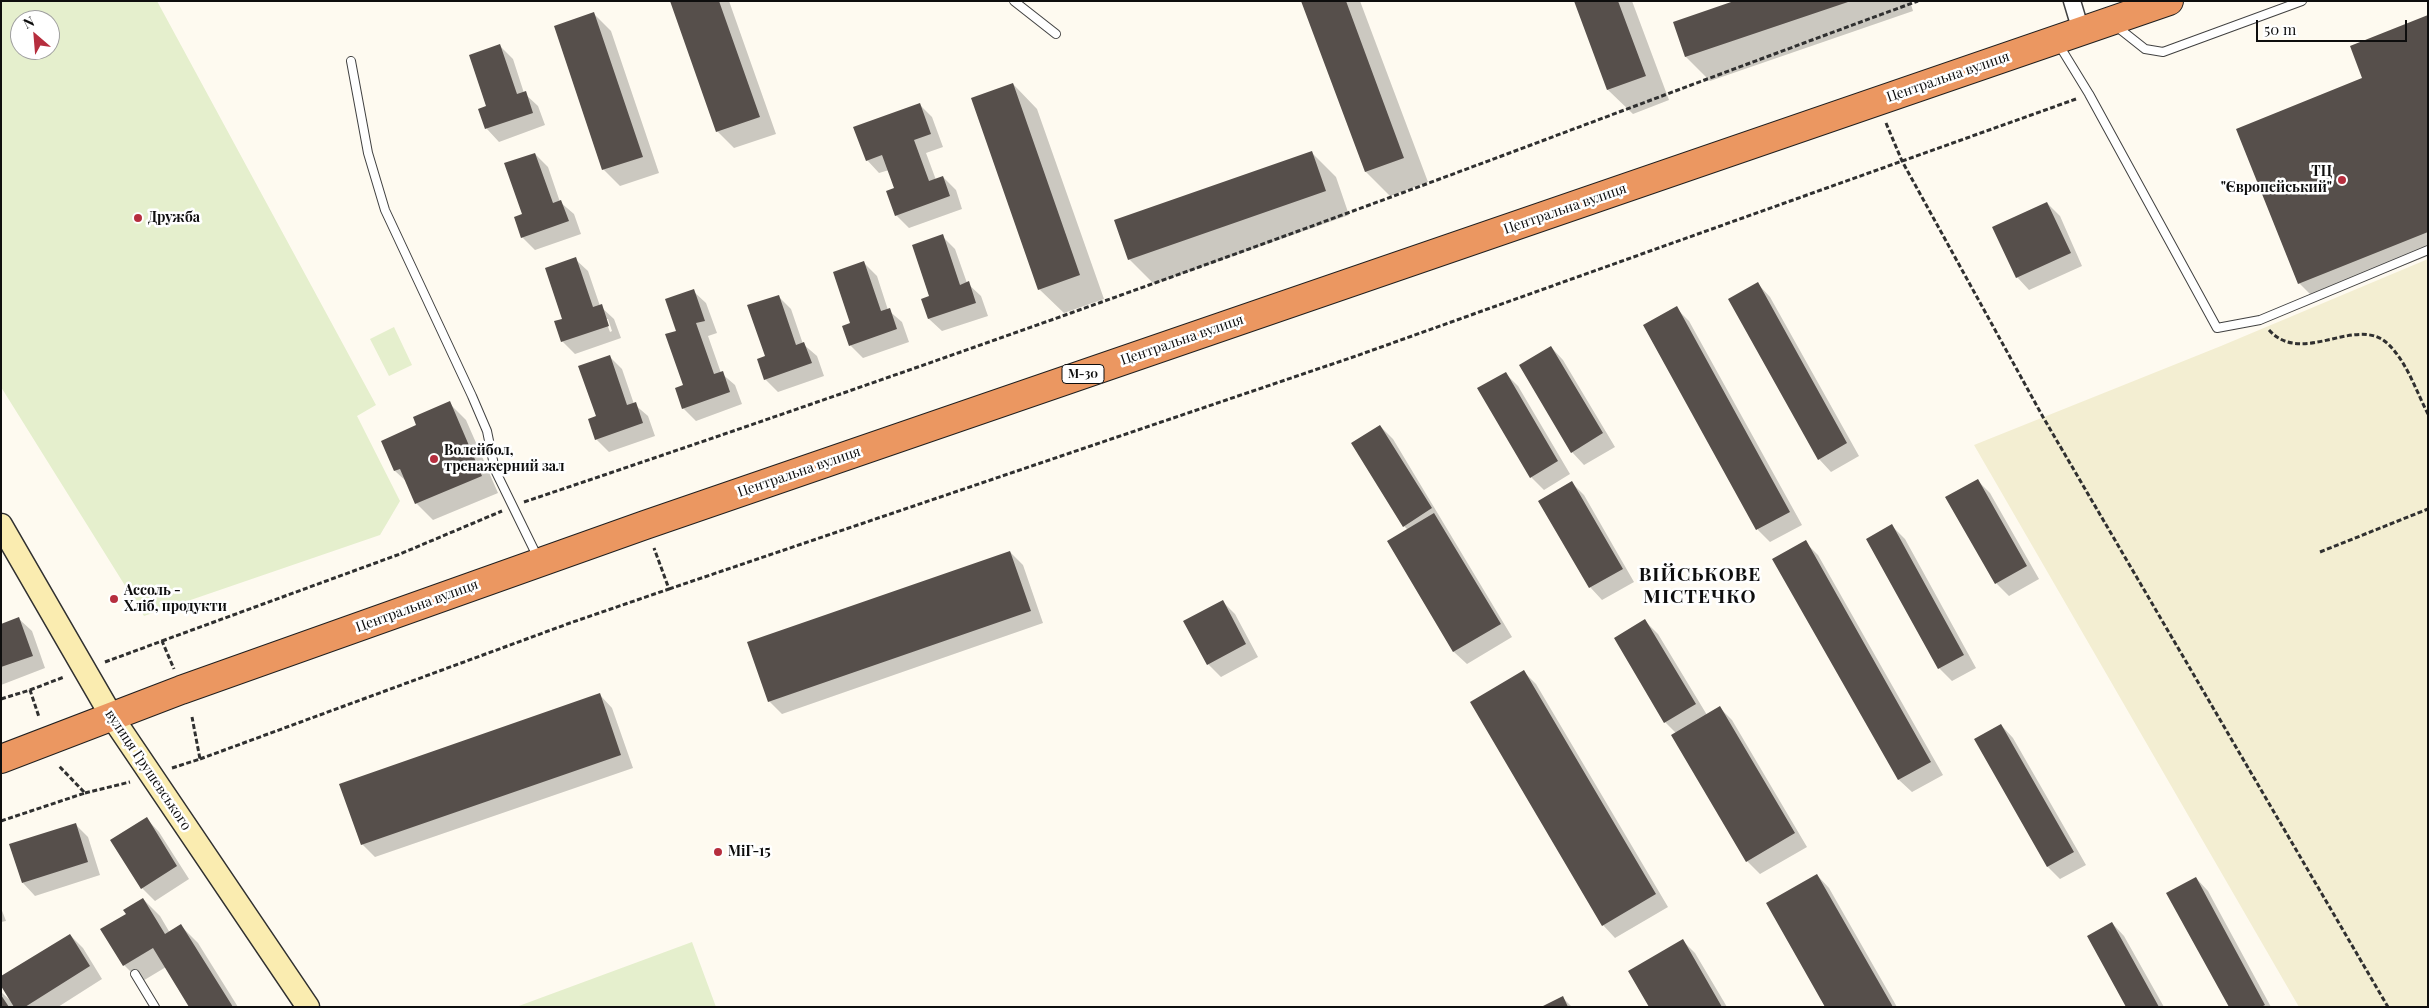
<!DOCTYPE html>
<meta charset="utf-8">
<style>
body{margin:0}
#map{position:relative;width:2429px;height:1008px;overflow:hidden;background:#fefaf0;font-family:"Playfair Display",serif}
canvas{display:block}
.frame{position:absolute;inset:0;border:2px solid #0e0e0e;pointer-events:none}
.north{position:absolute;left:10px;top:10px;width:50px;height:50px;box-sizing:border-box;background:#fff;border:1px solid #9f9f9f;border-radius:50%;rotate:333deg;font-size:14px;font-weight:700;line-height:20px;text-align:center;color:#0e0e0e}
.north::after{content:'';display:block;margin:auto;width:18px;height:22px;background:#b62e3e;clip-path:polygon(50% 0,100% 100%,50% 72%,0 100%)}
.scale{position:absolute;left:2256px;top:20px;width:151px;height:22px;box-sizing:border-box;border:2px solid #0e0e0e;border-top:0;padding-left:6px;font-size:15px;line-height:18px;white-space:nowrap;color:#0e0e0e;-webkit-text-stroke:4px #fff;paint-order:stroke}
</style>
<div id="map">
<canvas width="2429" height="1008"></canvas>
<div class="frame"></div>
<div class="north">N</div>
<div class="scale">50 m</div>
</div>
<script>
const ctx = document.querySelector('canvas').getContext('2d');
ctx.lineJoin = 'round';
function paint(path, color) { ctx.fillStyle = color; ctx.fill(path, 'evenodd'); }
function trace(path, color, width, dash) { ctx.strokeStyle = color; ctx.lineWidth = width; ctx.lineCap = dash ? 'butt' : 'round'; ctx.setLineDash(dash || []); ctx.stroke(path); }
function write(font, color, halo, rows, align = 'center') {
  ctx.font = font + ' "Playfair Display",serif'; ctx.lineWidth = 5; ctx.setLineDash([]); ctx.textBaseline = 'middle'; ctx.strokeStyle = halo; ctx.fillStyle = color; for (const [text, x, y, turn = 0] of rows) {
    ctx.save(); ctx.translate(x, y); ctx.rotate((+turn || 0) * Math.PI / 180); ctx.textAlign = isNaN(turn) ? turn : align; if (halo) ctx.strokeText(text, 0, 0); ctx.fillText(text, 0, 0); ctx.restore();
  }
}
paint(new Path2D(`
 M2428 259V1007H2299L1974 445 2221 346Z`), '#f3eed2');
paint(new Path2D(`
 M1 1H157L376 405 357 416 400 501 380 535 144 616 1 387ZM20 20H50V50H20Z
 M394 327 412 365 389 376 370 339Z
 M692 942 716 1007H516Z`), '#e5efcd');
paint(new Path2D(`
 M672 1H729L776 134 734 148 717 131Z
 M1302 1H1360L1428 182 1390 196 1366 172Z
 M1576 1H1632L1669 100 1633 114 1608 90Z
 M1738 1H1910L1913 11 1710 81 1686 57 1675 23Z
 M594 14 611 31 659 173 620 186 603 169Z
 M2428 16V256L2316 300 2299 283 2364 79Z
 M500 46 513 59 524 93 538 106 545 125 499 142 487 129 480 110 488 107Z
 M1013 84 1037 109 1104 299 1064 313 1039 289Z
 M919 104 932 117 943 147 926 153 936 180 943 177 956 190 962 209 909 228 896 215V189L889 170 879 173 867 160Z
 M1311 152 1336 177 1349 215 1154 284 1129 259Z
 M535 154 548 167 560 202 574 214 581 234 535 250 522 237 523 215Z
 M2047 203 2060 216 2082 266 2029 290 2017 277Z
 M942 236 955 249 967 283 981 296 988 316 942 331 929 319 923 300 931 297Z
 M575 259 588 271 600 306 614 319 621 338 575 354 562 341 564 320ZM605 319H608L612 331 610 332Z
 M864 263 877 276 888 310 902 322 909 342 863 358 851 346 844 326 852 323Z
 M1758 284 1770 297 1859 456 1831 472 1819 459Z
 M693 291 706 303 717 333 708 336 721 373 735 385 742 404 696 421 683 408 685 386 677 332Z
 M778 296 791 309 803 344 817 356 824 376 778 392 765 379 766 357Z
 M1676 308 1689 321 1802 525 1770 542 1758 530 1644 326Z
 M1551 347 1563 360 1615 447 1584 465 1572 452Z
 M609 356 622 369 634 404 648 416 655 436 609 452 596 439 598 417Z
 M1505 373 1518 386 1570 474 1544 490 1531 477Z
 M449 403 466 420 498 493 433 520 416 503 407 482 395 471 418 426Z
 M1380 426 1393 439 1512 637 1467 664 1454 652 1389 542 1408 530 1404 526Z
 M1977 480 1990 493 2039 579 2009 596 1996 583Z
 M1571 482 1584 495 1634 582 1602 600 1590 587Z
 M1892 526 1905 539 1976 668 1952 681 1939 668 1868 539Z
 M1805 542 1818 555 1943 775 1912 792 1899 780 1774 560Z
 M1010 552 1023 565 1043 623 782 714 769 701Z
 M1222 601 1235 614 1258 657 1221 677 1208 664Z
 M19 619 32 631 45 668 1 685V625Z
 M1645 621 1658 634 1707 715 1720 708 1732 720 1807 847 1760 874 1747 861 1673 735 1676 733 1665 722Z
 M1524 672 1536 684 1668 907 1615 938 1603 925Z
 M600 695 612 708 633 768 375 857 362 844Z
 M2001 725 2013 738 2086 865 2060 879 2048 867Z
 M147 819 159 832 189 879 155 901 142 888Z
 M75 824 88 837 100 875 35 896 23 883Z
 M1817 875 1829 888 1897 1007H1827Z
 M2196 878 2208 891 2271 1007H2230Z
 M143 899 160 916 170 933 181 926 198 943 238 1007H190L166 967 141 982 124 965 128 914Z
 M1 908 6 921 1 922Z
 M2112 923 2124 936 2164 1007H2128Z
 M70 935 83 948 102 979 58 1007H1V992L12 1002Z
 M1682 940 1695 953 1727 1007H1651Z
 M1562 997 1572 1007H1544Z`), '#0003');
paint(new Path2D(`
 M670 1H719L760 117 716 132Z
 M1301 1H1346L1404 158 1365 172Z
 M1574 1H1618L1646 76 1607 90Z
 M1734 1H1848V2L1685 57 1673 22Z
 M594 12 643 157 602 170 554 26Z
 M2428 15V232L2298 284 2236 129 2362 78 2350 46Z
 M500 44 517 94 526 91 533 113 485 129 478 109 486 106 469 55Z
 M1013 83 1080 275 1038 290 971 98Z
 M920 103 931 134 914 140 929 181 943 176 950 196 895 216 886 191 894 188 882 155 866 161 853 127Z
 M1312 151 1326 191 1128 260 1114 220Z
 M535 153 553 203 561 200 569 221 521 238 514 217 522 214 504 163Z
 M2047 202 2071 253 2016 278 1992 227Z
 M943 234 960 285 969 281 976 303 928 319 921 299 929 296 912 245Z
 M576 257 593 307 602 304 609 326 561 342 554 321 562 319 545 268Z
 M864 261 881 311 890 308 897 329 849 346 842 326 850 323 833 272Z
 M1758 282 1847 443 1818 460 1728 299Z
 M694 289 705 321 696 323 714 374 723 371 730 392 682 409 675 388 683 385 665 334 676 331 665 299Z
 M779 295 796 345 804 342 812 363 764 380 757 359 765 356 747 305Z
 M1677 306 1790 512 1756 530 1643 325Z
 M1551 346 1603 433 1571 453 1519 365Z
 M610 355 627 405 636 402 643 423 595 440 588 419 596 416 578 366Z
 M1506 372 1558 461 1530 478 1477 388Z
 M450 401 482 476 415 504 400 469 394 471 381 441 416 425 413 417Z
 M1380 425 1432 508 1403 527 1351 443Z
 M1978 479 2027 566 1995 584 1945 497Z
 M1572 481 1623 569 1589 588 1538 501Z
 M1434 513 1501 624 1453 652 1387 541Z
 M1892 524 1964 655 1938 669 1866 539Z
 M1806 540 1931 762 1898 780 1772 559Z
 M1010 551 1031 611 768 702 747 642Z
 M1223 600 1246 644 1207 665 1183 621Z
 M19 617 33 656 1 667V624Z
 M1645 619 1696 704 1664 723 1614 638Z
 M1524 670 1656 894 1602 926 1470 702Z
 M600 693 621 755 361 845 339 784Z
 M1720 706 1795 833 1746 862 1671 735Z
 M2001 724 2074 852 2047 867 1974 739Z
 M147 817 177 866 141 889 110 840Z
 M76 823 88 862 22 883 9 844Z
 M1817 874 1893 1007H1825L1766 903Z
 M2196 877 2265 1005 2261 1007H2229L2166 893Z
 M143 898 165 934 181 924 233 1007H189L153 948 123 966 100 929 126 914 123 910Z
 M2112 922 2159 1007H2126L2087 936Z
 M70 934 90 966 25 1007H14L1 986V976Z
 M1683 939 1722 1007H1649L1628 971Z
 M1 995 9 1007H1Z
 M1563 996 1568 1007H1541Z`), '#564f4b');
const lane = new Path2D(`
 M1014 1 1056 34
 M2116 26 2145 49 2163 52 2302 1
 M2059 45 2089 94 2217 328 2260 320 2428 250
 M351 61 368 153 385 210 472 396 487 431 495 470 538 558
 M135 974 155 1007`);
const street = new Path2D(`
 M2072 1 2081 31`);
const secondary = new Path2D(`
 M1 525 112 717 308 1007`);
const highway = new Path2D(`
 M1 759 181 690 645 525 2169 1`);
trace(lane, '#414141', 10);
trace(street, '#414141', 19);
trace(secondary, '#303030', 25);
trace(highway, '#1f1f1f', 30);
trace(new Path2D(`
 M1886 123 1902 161 2043 417 2388 1007
 M2269 330C2302 367 2357 314 2388 344 2407 362 2416 391 2428 414
 M524 502C801 409 1078 312 1353 211 1541 142 1729 70 1918 1
 M2320 552 2428 509
 M669 589 1356 356 2076 99
 M162 641 400 554 502 511
 M105 662 162 641 174 669
 M30 690 64 677
 M1 699 30 690 39 717
 M200 759 570 623 669 589 654 548
 M172 768 200 759 192 717
 M85 793 130 782
 M1 821 85 793 58 765`), '#303030', 3, [5, 2.5]);
trace(lane, '#fff', 8);
trace(street, '#fff', 16);
trace(secondary, '#faecb0', 22);
trace(highway, '#eb9761', 28);
for (const [x, y, r, color] of [
 [2342,180,5,"#b62e3e"],
 [138,218,5,"#b62e3e"],
 [434,459,5,"#b62e3e"],
 [114,599,5,"#b62e3e"],
 [718,852,5,"#b62e3e"]
]) { const dot = new Path2D(); dot.arc(x, y, r, 0, 2 * Math.PI); ctx.fillStyle = color; ctx.fill(dot); trace(dot, '#fff', 2); }
for (const [x, y, w] of [
 [1083,374,42]
]) { const box = new Path2D(); box.roundRect(x - w / 2, y - 9.5, w, 19, 4); ctx.fillStyle = '#fff'; ctx.fill(box); trace(box, '#0e0e0e', 1); }
write('bold 12px', '#0e0e0e', null, [
 ["М-30",1083,374]
]);
write('14px', '#0e0e0e', '#fff', [
 ["Центральна вулиця",1948,77,-19],
 ["Центральна вулиця",1565,209,-19],
 ["Центральна вулиця",1182,340,-19],
 ["Центральна вулиця",799,472,-19],
 ["Центральна вулиця",417,606,-20],
 ["вулиця Грушевського",148,770,56]
]);
write('bold 14px', '#0e0e0e', '#fff', [
 ["ТЦ",2332,172,"right"],
 ["\"Європейський\"",2332,188,"right"],
 ["Дружба",148,218],
 ["Волейбол,",444,451],
 ["тренажерний зал",444,467],
 ["Ассоль -",124,591],
 ["Хліб, продукти",124,607],
 ["МіГ-15",728,852]
], 'left');
ctx.letterSpacing = '1px';
write('bold 19px', '#0e0e0e', '#fff', [
 ["ВІЙСЬКОВЕ",1700,575],
 ["МІСТЕЧКО",1700,597]
]);
ctx.letterSpacing = '0px';
</script>
